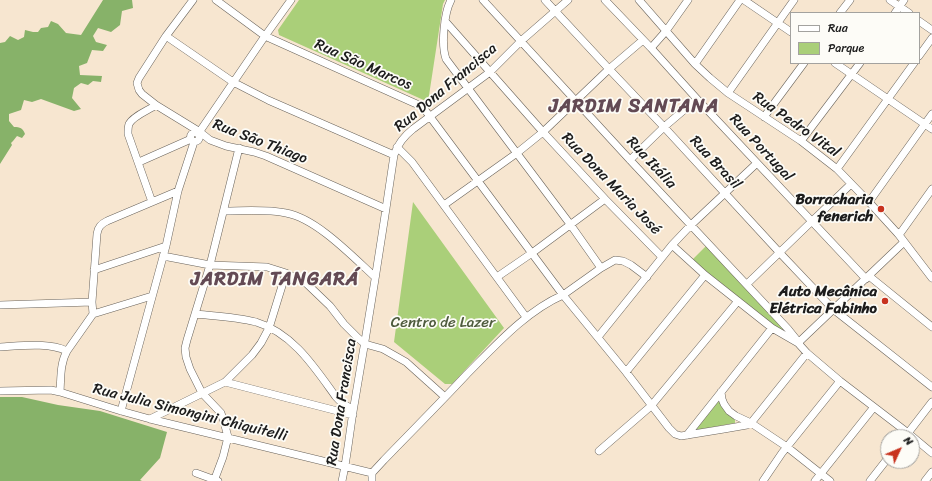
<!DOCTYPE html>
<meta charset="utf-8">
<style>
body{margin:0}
#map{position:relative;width:932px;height:481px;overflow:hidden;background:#f7e6d0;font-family:Sriracha,sans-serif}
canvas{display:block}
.legend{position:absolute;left:790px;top:12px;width:130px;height:52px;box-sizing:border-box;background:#fdfcf7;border:1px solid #a3a29f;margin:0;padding:5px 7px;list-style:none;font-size:12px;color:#1c1c1c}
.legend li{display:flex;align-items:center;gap:8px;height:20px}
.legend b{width:20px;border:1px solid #a3a29f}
.north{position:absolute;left:880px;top:429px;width:40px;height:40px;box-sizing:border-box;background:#fdfcf7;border:1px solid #a3a29f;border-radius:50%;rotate:46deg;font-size:11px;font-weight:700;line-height:16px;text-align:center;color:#1c1c1c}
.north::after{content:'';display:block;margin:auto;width:14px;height:18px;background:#c8321e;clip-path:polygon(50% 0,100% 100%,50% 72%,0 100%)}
</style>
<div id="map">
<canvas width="932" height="481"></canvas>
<ul class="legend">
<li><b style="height:5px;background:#fff"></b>Rua</li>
<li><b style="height:11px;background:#aacf79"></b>Parque</li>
</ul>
<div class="north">N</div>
</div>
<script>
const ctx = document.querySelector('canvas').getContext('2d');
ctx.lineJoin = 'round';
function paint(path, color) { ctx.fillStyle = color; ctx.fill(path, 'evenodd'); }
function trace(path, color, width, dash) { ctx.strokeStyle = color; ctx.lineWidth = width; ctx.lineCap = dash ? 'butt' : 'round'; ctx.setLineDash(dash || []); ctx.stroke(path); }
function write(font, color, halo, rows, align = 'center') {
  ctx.font = font + ' Sriracha,sans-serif'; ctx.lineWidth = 3.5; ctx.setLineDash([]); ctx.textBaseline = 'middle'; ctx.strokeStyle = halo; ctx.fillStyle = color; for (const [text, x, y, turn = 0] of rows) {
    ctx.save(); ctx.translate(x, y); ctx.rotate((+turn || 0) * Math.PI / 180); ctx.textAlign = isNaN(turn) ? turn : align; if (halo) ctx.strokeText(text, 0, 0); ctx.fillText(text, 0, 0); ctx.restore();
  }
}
paint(new Path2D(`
 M299 0H445L443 4 428 102 279 35 278 30Z
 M413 202 504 328 452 384H445L394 342Z
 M707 245 781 325 786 333 778 329 692 260Z
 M718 402H719L735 420V423L697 430 696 429Z`), '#aacf79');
paint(new Path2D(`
 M103 0H132L133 8 122 11 120 25 111 32 98 28 93 36 96 42 107 45 103 51 92 50 87 63 79 66 80 75 102 76 101 82 93 81 88 85 81 83 74 88 72 98 81 109 74 111 41 99 32 102 24 100 21 110 9 114V121L14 127C20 127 23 128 25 134L22 138 17 136 13 141 11 143 12 145 0 164V43L5 42 10 36 18 40 24 37 25 30 33 32H38L41 28 48 27 51 21 58 24 66 33 81 35Z
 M0 397H22L58 405 100 411 167 432 160 458 140 480 142 481H0Z`), '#87b269');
const minor = new Path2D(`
 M193 0 166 36 139 78 137 83 139 90 142 94 156 105 200 132 210 140 226 146 254 152 266 156 386 209
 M216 0 265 36 412 102 419 105 425 110 563 295 626 372 669 428 675 434 681 436 724 429 747 425 751 423
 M451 0C444 13 441 45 446 59L570 224 601 268
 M483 0 630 160 788 329 796 339 798 343
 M545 0 609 69 664 127 779 252 833 309 932 387
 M605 0 651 48 697 99 866 279
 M639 0 695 64 710 78 728 93 801 141 837 169 869 202 899 235 932 278
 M744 0 791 32
 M890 0 909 13
 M840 13 850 0
 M895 13 904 0
 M445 21 543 132 605 199 662 257
 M919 21 932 30
 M166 36 233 82 268 100 394 155
 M651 48 666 31 688 0
 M919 56 932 38
 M835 63 932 129
 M695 64 740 0
 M728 93 794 0
 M764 117 804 63
 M190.5 137a4.5 4.5 0 1 1 9 0a4.5 4.5 0 1 1-9 0Z
 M198 134 265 36 291 0
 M801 141 860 63
 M397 147 412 162 526 317
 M630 160 664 127 697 99
 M139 162 191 139
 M837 169 914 63
 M152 202 128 134C128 130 128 127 129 124 133 116 149 110 156 105
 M869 202 932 114
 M444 205 517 153 543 132 609 69 643 40
 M224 211C244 211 266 209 286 213 316 218 353 257 375 277
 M899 235 932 189
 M672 245 705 275 772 328 798 343 807 353 840 381 908 433 932 453
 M163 256 210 265 267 267 286 273 307 284 330 306 344 324 358 338 365 344 383 349 406 362 445 397
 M94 270 166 246
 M869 276 932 327
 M497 277 532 253 605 199
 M747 284 809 224 851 184
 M0 305 92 302
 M93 314 92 302 97 234C98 227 101 224 107 221L178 191
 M195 314C215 316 237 317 256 322 293 333 315 368 336 397 341 403 346 406 353 409
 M598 337 672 245 691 225 757 163
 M798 343 904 242
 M0 347C20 346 48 342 67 351
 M626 372 705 275
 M225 382 353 415
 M0 391 51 390 60 392 121 411 150 419 372 473
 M60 392C61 378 60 363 67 351L93 314 152 296
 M721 392 722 399 724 404 729 411 736 416 751 423 787 447 830 481
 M121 411 166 246 178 191 194 142
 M150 419 225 382 252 355 261 343 269 328 286 273
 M751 423 807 353
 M687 435 772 328
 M905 437 932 402
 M599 451 651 406 738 301
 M196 473 218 481
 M372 473 384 460C412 431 440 403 467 374 495 346 526 311 563 295L601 268 615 260 623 261 631 265 647 277
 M214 481 223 457 228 437 224 422 221 413 202 393 190 369 186 357 185 348 187 340 210 265 239 148
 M342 481C348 454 350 427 355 400 369 319 382 237 394 155 399 143 403 137 413 129L490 72 521 41 568 0
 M372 481V473
 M763 481 782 453 840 381
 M815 481 874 407
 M870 481 888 458
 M925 481 932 472`);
trace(minor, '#69635b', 8);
trace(minor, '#fff', 7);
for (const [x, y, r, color] of [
 [881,209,4,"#c8321e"],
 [885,301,4,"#c8321e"]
]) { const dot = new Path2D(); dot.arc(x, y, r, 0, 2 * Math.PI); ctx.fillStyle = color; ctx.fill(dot); trace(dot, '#fdfcf7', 1.5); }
write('15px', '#1c1c1c', '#fdfcf7', [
 ["Rua São Marcos",363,65,24],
 ["Rua Dona Francisca",446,88,-40],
 ["Rua Pedro Vital",796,125,35],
 ["Rua São Thiago",260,142,21],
 ["Rua Portugal",761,148,47],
 ["Rua Itália",651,163,47],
 ["Rua Brasil",715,163,47],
 ["Rua Dona Maria José",611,184,46],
 ["Rua Dona Francisca",342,402,-81],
 ["Rua Julia Simongini Chiquitelli",190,413,14]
]);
write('bold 15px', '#1c1c1c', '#fdfcf7', [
 ["Borracharia",873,200],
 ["fenerich",873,217],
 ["Auto Mecânica",877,292],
 ["Elétrica Fabinho",877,309]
], 'right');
write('15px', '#4e5b3d', '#fdfcf7', [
 ["Centro de Lazer",443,323]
]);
ctx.letterSpacing = '1px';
write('bold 19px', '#634a54', '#fdfcf7', [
 ["JARDIM SANTANA",634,107],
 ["JARDIM TANGARÁ",275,280]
]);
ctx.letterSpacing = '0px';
</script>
